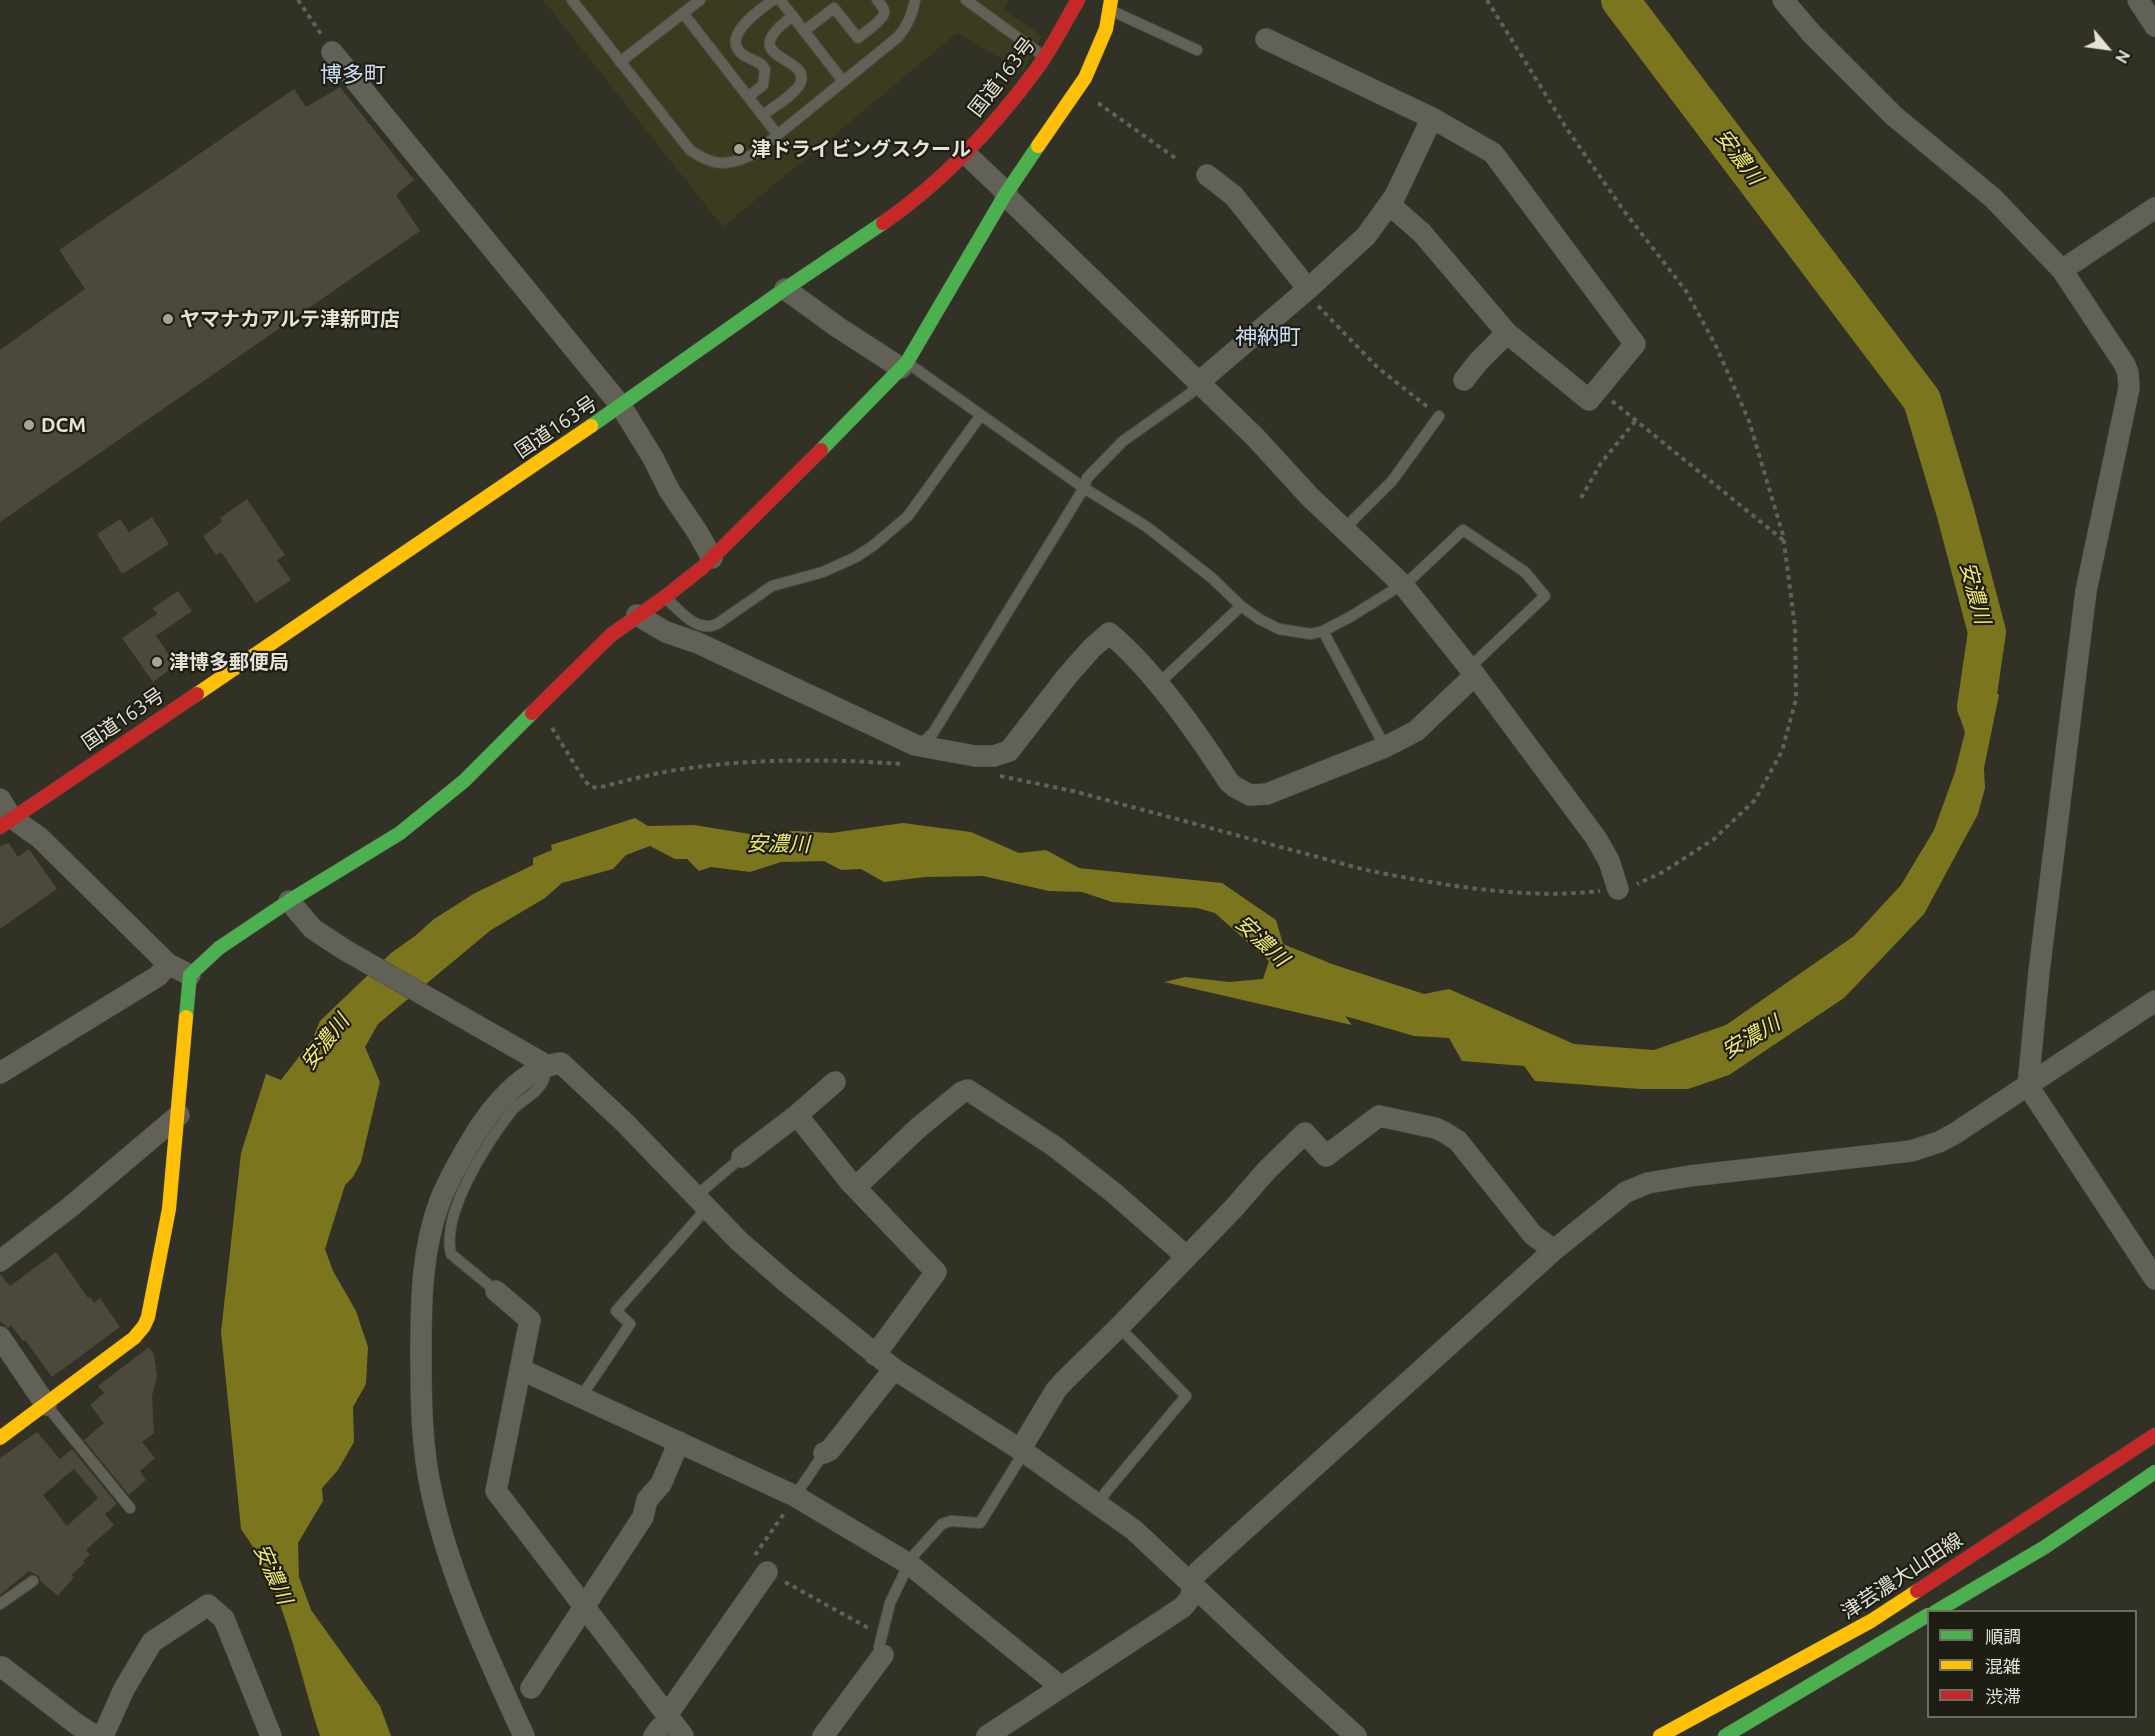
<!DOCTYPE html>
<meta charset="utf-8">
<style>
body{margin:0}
#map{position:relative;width:2155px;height:1736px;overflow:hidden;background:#323125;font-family:Ubuntu,"Noto Sans JP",sans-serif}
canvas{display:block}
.legend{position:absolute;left:1927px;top:1610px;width:210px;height:108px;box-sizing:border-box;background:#1e1d13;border:2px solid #6d6c61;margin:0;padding:8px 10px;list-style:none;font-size:18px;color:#e3e2d5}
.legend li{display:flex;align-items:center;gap:12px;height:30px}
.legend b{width:30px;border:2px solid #6d6c61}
.north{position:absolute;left:2077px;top:18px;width:60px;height:60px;-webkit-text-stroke:4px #1e1d13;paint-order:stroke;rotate:119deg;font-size:16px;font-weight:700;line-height:24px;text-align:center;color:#e3e2d5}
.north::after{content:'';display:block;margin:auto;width:21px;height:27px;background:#e3e2d5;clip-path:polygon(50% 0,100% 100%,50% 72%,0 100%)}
</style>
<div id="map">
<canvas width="2155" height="1736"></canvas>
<ul class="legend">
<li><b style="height:8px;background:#4caf50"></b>順調</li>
<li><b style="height:8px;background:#ffc107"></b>混雑</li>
<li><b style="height:8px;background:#c62828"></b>渋滞</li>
</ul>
<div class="north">N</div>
</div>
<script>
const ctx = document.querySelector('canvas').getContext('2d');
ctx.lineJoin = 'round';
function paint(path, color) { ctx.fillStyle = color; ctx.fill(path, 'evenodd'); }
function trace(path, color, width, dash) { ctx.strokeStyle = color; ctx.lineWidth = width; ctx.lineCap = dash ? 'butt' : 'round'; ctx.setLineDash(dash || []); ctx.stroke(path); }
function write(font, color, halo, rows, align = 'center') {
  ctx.font = font + ' Ubuntu,"Noto Sans JP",sans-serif'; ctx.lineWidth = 4.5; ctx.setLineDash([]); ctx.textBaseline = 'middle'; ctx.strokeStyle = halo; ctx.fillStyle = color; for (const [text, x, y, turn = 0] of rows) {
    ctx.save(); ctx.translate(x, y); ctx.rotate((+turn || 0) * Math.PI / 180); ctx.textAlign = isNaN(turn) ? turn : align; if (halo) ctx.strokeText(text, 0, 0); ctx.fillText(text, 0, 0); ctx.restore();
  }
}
paint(new Path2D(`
 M543 0H1009L1004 10 1042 36 1023 71 957 33 723 227Z`), '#3c3b20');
paint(new Path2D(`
 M1990 642 1987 684 1999 695 1984 768 1985 788 1978 814 1924 914 1844 998 1729 1075 1688 1089H1640L1535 1081 1524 1066 1462 1061 1449 1038 1414 1036 1345 1016 1352 1025 1164 982 1185 977 1229 982 1263 979 1269 961 1215 913 1197 908 1112 902 1082 892 1049 891 983 876 925 877 884 882 861 869 841 870 824 861 781 862 750 872 711 867 699 871 687 859H675L650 846 626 855 613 869 562 883 545 898 491 930 378 1024 365 1047 380 1082 361 1162 353 1177 345 1185 325 1249 333 1271 356 1311 368 1347 366 1384 353 1407 354 1442 338 1470 322 1488 323 1501 298 1543 299 1577 311 1610 380 1706 391 1736H320C297 1666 285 1589 241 1529L221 1332 241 1153 266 1074 281 1080 312 1040 320 1021 391 953 415 936 434 919 475 893 533 865V858L552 850 551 845 635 818 648 826 694 825 750 834 795 831 831 833 903 823 971 832 1019 853 1046 850 1079 868 1222 883 1276 920 1283 944 1332 964 1424 994 1449 989 1574 1044 1654 1050 1726 1025 1854 936 1901 885 1934 830 1955 772 1965 732 1958 712Z`), '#7b751d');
trace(new Path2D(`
 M1620 0 1922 400 1955 511 1987 632 1976 707`), '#7b751d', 38);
paint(new Path2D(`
 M340 87 414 180 396 195 420 231 0 522V350L85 289 59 250 294 89 306 107Z
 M247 499 285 555 277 560 291 580 256 603 221 552 216 555 203 536 222 522 220 518Z
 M152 517 169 544 122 574 97 534 120 519 129 532Z
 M178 591 192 611 156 636 176 665 153 682 122 638 157 614 153 608Z
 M9 843 18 857 29 849 57 889 0 929V846Z
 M56 1252 88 1298 90 1297 94 1303 100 1298 120 1327 52 1377 25 1340 23 1341 11 1325 8 1328 0 1321V1274L10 1286Z
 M149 1347 154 1354 157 1376 152 1396 154 1433 142 1442 155 1458 140 1471 146 1480 129 1495 84 1440 104 1423 90 1405 104 1393 98 1386Z
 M37 1432 60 1459 72 1449 117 1504 105 1514 114 1525 86 1550 90 1555 83 1561 85 1563 71 1575 74 1577 58 1596 40 1581 39 1576 29 1571 0 1595V1458ZM74 1469 98 1498 67 1526 43 1495Z`), '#4a493a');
const lane = new Path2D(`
 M572 0 690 150C714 167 728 166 754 154L898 37C908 25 912 15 915 0
 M780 0 843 81
 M966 0 1042 55
 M1110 10 1197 50
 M683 13 777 134
 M804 31 834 8 858 38C864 33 883 20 884 13 885 8 880 4 877 0
 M620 62 700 0
 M748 97 763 85 765 69C759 59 750 61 742 54 720 36 761 9 773 0
 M763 115C772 108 799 92 801 81 808 55 733 59 793 16
 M909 364 1084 488 1147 527 1212 578 1241 606 1259 619 1279 629 1311 634 1323 631 1350 617 1411 579 1463 530 1525 572 1545 596 1469 668
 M1342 527 1350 523 1392 481 1439 416
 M667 599C681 612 697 633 717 624L772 586 823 572 856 557 874 545 908 516 981 415
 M1323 631 1385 747
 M1158 684 1241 606
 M920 745 933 733 1084 488 1087 478 1123 441 1191 393 1199 382
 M696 1196 742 1157
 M496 1291 451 1254C441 1214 486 1144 510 1113 518 1101 537 1095 543 1081 545 1078 545 1072 546 1068
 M581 1397 630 1324 616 1311 707 1208
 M47 1406 130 1508
 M795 1496 824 1453
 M1100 1504 1105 1493 1186 1396 1119 1327
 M0 1604 33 1581
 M883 1655 879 1647 890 1603 912 1557 942 1524 951 1521 980 1523 1024 1452`);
const street = new Path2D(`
 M1783 0 1812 34 1894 116 1993 198 2062 270 2125 365 2128 373 2129 388 2086 591 2039 972 2028 1086 2155 1279
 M2138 0 2155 26
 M332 52 621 406 653 458 669 490 698 533 712 558
 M1432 118 1493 153 1635 344 1589 400 1507 333
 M965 153 1007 193
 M1207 175 1234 196 1308 289
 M1005 195 1255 437 1310 497 1403 585 1475 675 1596 838 1609 861 1618 889
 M1390 205 1422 233 1507 333 1478 362 1464 380
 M2062 270 2155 208
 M785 289 839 328 901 368
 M1199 382 1308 289 1366 236 1395 196 1432 118 1266 39
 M637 615 666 632 698 643 915 745 975 756H994L1009 751 1068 675 1092 648 1109 633C1153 669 1198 734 1229 782L1235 787 1250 795 1267 794 1385 747 1416 731 1475 675
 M0 799 12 818 40 838 168 964 190 975
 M289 901 313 929 345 950 546 1065
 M0 1073 158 976 168 964
 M797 1115 850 1182 936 1272 875 1355
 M742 1157 797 1115 835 1082
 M856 1187 918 1128 962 1092 968 1090 1054 1146 1114 1193 1187 1257
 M0 1261 69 1208 179 1115
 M496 1291 530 1320 496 1491 683 1736
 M0 1337 46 1405
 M520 1369 795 1496 909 1564 1061 1687
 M1020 1450 1056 1390 1065 1380 1119 1327 1233 1209 1267 1170 1305 1133 1326 1156 1379 1116 1435 1128 1444 1132 1458 1141 1533 1235 1554 1250
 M824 1453 830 1450 894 1369
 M1190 1581 1199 1571 1554 1250 1626 1192 1648 1183 1690 1176 1911 1151 1939 1142 1954 1134 2155 1001
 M2 1667 79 1726 96 1736
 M531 1688 643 1517 647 1500 661 1484 679 1442
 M667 1715 767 1572
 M103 1736 124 1689 152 1642 208 1605 224 1619 271 1736
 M524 1736C489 1660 450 1577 432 1494 421 1447 421 1397 421 1349 421 1300 422 1248 440 1201 448 1180 460 1160 471 1141 490 1109 522 1068 561 1063L625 1123 739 1241 786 1282 894 1369 1024 1452 1134 1530 1284 1671 1356 1736
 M654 1736 660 1728 671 1721
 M823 1736 883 1655
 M987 1736 1183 1607 1191 1597 1193 1584`);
const fast = new Path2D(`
 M591 426 785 289 883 223
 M821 450 907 362 1005 195 1038 146
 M186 1017 190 975 219 948 289 901 400 833 464 781 532 713
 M1935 1612 2045 1547 2155 1472
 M1725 1736 1928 1615`);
const slow = new Path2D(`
 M1038 146 1085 78 1106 29 1111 0
 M197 694 591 426
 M0 1438 134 1338 144 1326 148 1317 169 1209 186 1017
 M1660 1736 1871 1621 1917 1591`);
const jam = new Path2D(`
 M883 223C940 184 994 127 1035 71 1052 49 1064 23 1078 0
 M532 713 611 635 665 597 703 567 821 450
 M0 827 197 694
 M1917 1591 2155 1435`);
trace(lane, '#4e4d42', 12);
trace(street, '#4e4d42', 22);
trace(fast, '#4e4d42', 15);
trace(slow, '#4e4d42', 15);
trace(jam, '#4e4d42', 15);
trace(new Path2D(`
 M298 0 323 37
 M1487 0 1567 129 1624 211 1686 291 1716 346 1749 421 1783 535 1795 627 1796 699 1782 751 1755 800 1714 839 1663 872 1637 884
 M1098 103 1178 160
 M1318 306 1378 368 1429 408
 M1612 401 1783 540
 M1581 498 1601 463 1636 420
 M552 728 585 781 590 786 597 788C625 781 654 773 683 769 756 758 830 759 904 764
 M1000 776 1073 791 1366 870C1442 885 1523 900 1600 891
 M755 1555 785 1512
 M785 1582 870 1629`), '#626158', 4, [4.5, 4.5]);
trace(lane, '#616157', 10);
trace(street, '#616157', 21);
trace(fast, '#4caf50', 14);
trace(slow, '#ffc107', 14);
trace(jam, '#c62828', 14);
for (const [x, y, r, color] of [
 [739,149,6,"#a5a497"],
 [168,319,6,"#a5a497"],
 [29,425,6,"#a5a497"],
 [157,662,6,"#a5a497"]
]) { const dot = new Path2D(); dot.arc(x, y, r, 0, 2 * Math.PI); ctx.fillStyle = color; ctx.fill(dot); trace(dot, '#1e1d13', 2); }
write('20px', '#e3e2d5', '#1e1d13', [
 ["国道163号",1002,77,-52],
 ["国道163号",556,427,-34],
 ["国道163号",123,719,-34],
 ["津芸濃大山田線",1902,1576,-33]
]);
write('bold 20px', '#e3e2d5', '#1e1d13', [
 ["津ドライビングスクール",751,149],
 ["ヤマナカアルテ津新町店",180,319],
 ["DCM",41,425],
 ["津博多郵便局",169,662]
], 'left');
write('italic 21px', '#f1ea71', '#1e1d13', [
 ["安濃川",1739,157,53],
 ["安濃川",1975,593,75],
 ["安濃川",778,844,1],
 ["安濃川",1262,941,43],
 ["安濃川",1751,1037,-30],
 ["安濃川",325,1042,-52],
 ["安濃川",273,1574,66]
]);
write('22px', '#cddff8', '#1e1d13', [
 ["博多町",353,75],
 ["神納町",1268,337]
]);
</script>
